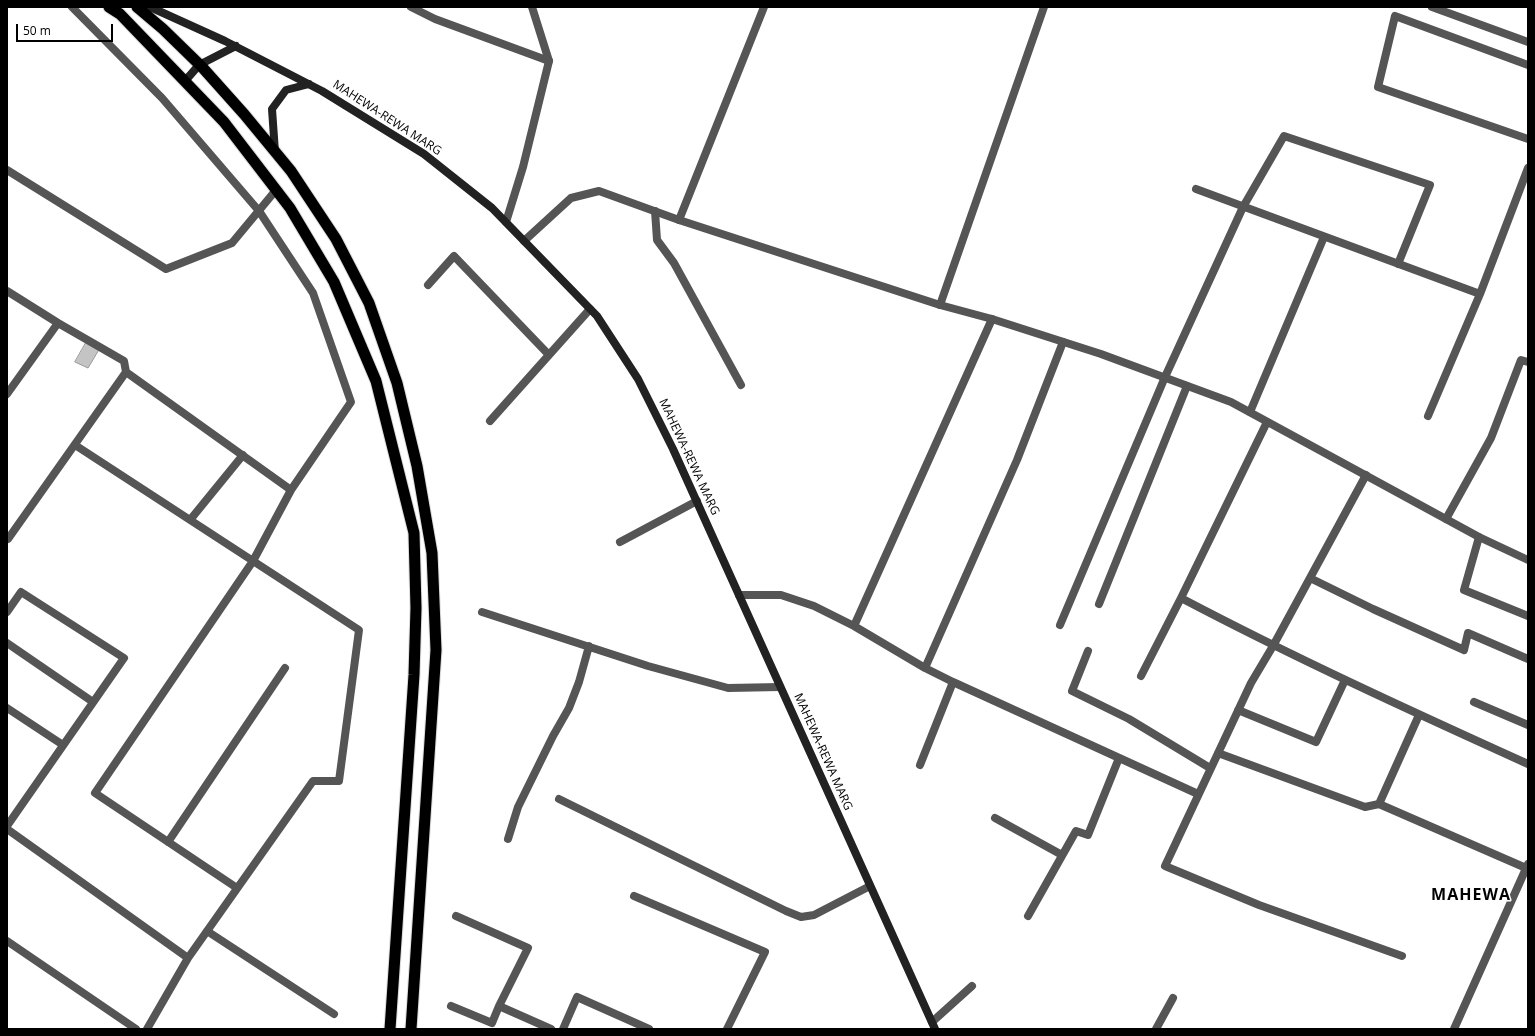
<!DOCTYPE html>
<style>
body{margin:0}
#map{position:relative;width:1535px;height:1036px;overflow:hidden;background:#fff;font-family:"Open Sans",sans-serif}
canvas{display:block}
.frame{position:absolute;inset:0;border:8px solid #000;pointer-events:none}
.scale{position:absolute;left:16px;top:24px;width:97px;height:18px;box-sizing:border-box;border:2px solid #000;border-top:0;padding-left:5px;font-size:12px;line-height:14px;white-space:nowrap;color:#000;-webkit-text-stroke:3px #fff;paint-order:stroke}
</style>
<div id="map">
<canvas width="1535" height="1036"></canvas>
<div class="frame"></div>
<div class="scale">50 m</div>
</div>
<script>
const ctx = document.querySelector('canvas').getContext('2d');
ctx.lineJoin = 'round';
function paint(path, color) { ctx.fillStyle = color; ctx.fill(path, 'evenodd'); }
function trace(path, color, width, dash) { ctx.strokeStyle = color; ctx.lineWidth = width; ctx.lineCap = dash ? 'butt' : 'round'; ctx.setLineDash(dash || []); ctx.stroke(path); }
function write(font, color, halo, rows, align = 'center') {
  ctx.font = font + ' "Open Sans",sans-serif'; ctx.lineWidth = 3; ctx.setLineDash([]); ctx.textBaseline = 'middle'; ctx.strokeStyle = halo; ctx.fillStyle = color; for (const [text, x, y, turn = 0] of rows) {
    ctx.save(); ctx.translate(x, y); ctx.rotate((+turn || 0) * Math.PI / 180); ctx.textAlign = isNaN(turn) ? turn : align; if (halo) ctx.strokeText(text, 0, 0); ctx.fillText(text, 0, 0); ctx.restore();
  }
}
const building = new Path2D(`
 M87 341 100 348 88 368 75 362Z`);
paint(building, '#c4c4c4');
trace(building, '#999', 1);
const trunk = new Path2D(`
 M109 7 120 14 224 122 290 208 334 282 376 381 414 533 416 608 414 675 390 1029
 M137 7 163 29 202 67 244 114 291 171 336 239 369 303 397 383 417 466 432 553 436 650 411 1029`);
trace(trunk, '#dbdbdb', 13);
trace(new Path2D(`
 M72 7 162 98 259 211 313 293 351 402 291 490 253 561 95 793 237 888
 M411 7 435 19 549 61
 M1432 7 1528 42
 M1528 65 1395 16 1378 87 1528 139
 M7 170 166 269 232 243 276 190
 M1196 189 1480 294
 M655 211 657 240 674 263 741 385
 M679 220 764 7
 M428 285 454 256 549 355
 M7 291 58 323 124 361 126 372 291 490
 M940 305 1044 7
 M1063 342 1017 460 925 668 953 682 1198 794
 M7 394 58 323
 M1250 412 1324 237
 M1428 416 1480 294 1528 168
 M490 421 590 309
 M75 445 359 630 339 781H313L188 958 147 1029
 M1366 475 1273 646 1251 683 1165 866 1259 905 1402 956
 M1446 519 1491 438 1521 360 1528 362
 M190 520 243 455
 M1479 537 1464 590 1528 616
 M7 538 8 539 126 372
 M620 542 697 501
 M1310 578 1373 609 1464 650 1468 633 1528 659
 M739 595H781L814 606 854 626 925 668
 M1181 598C1295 658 1411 711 1528 764
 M1099 604 1187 386
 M7 612 21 592 124 658 7 826
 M482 612 648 666 728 688 780 687
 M1060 625 1165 377 1243 207 1284 136 1430 185 1398 264
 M854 626 992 319
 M7 643 93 702
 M1088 651 1072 691 1129 719 1210 768
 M1141 676 1181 598 1267 422
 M1474 702 1528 725
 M7 708 63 745
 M1238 710 1316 742 1345 680
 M1419 715 1379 804 1526 868
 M1218 753 1365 807 1379 804
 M920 765 953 682
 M559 799 786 911 801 917 814 915 870 886
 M995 818 1062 855
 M7 829 188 958
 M508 839 518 807 553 736 569 708 579 682 589 646
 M168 842 285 668
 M634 896 765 952 727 1029
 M456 916 528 948 499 1006
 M1028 916 1076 831 1088 835 1119 758
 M207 931 334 1014
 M7 941 136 1029
 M451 1006 492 1023 499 1006 551 1029
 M932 1022 972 986
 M563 1029 577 997 649 1029
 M1156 1029 1173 998
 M1454 1029 1528 864`), '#555', 8);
trace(new Path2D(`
 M506 222 523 167 549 61 532 7
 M524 241 571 198 599 191 679 220 940 305 992 319 1101 354 1231 402 1479 537 1528 560`), '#555', 8);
trace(new Path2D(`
 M150 7 225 41 322 91 424 154 492 208 597 316 638 379 673 449 935 1029
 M185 81 199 65 236 46
 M275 152 272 109 286 90 309 84`), '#222', 8);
trace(trunk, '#000', 11);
write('12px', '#000', '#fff', [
 ["MAHEWA-REWA MARG",387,118,33],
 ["MAHEWA-REWA MARG",689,457,65],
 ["MAHEWA-REWA MARG",823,752,66]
]);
ctx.letterSpacing = '1px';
write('bold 16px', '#000', '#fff', [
 ["MAHEWA",1471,895]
]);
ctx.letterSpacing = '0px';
</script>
